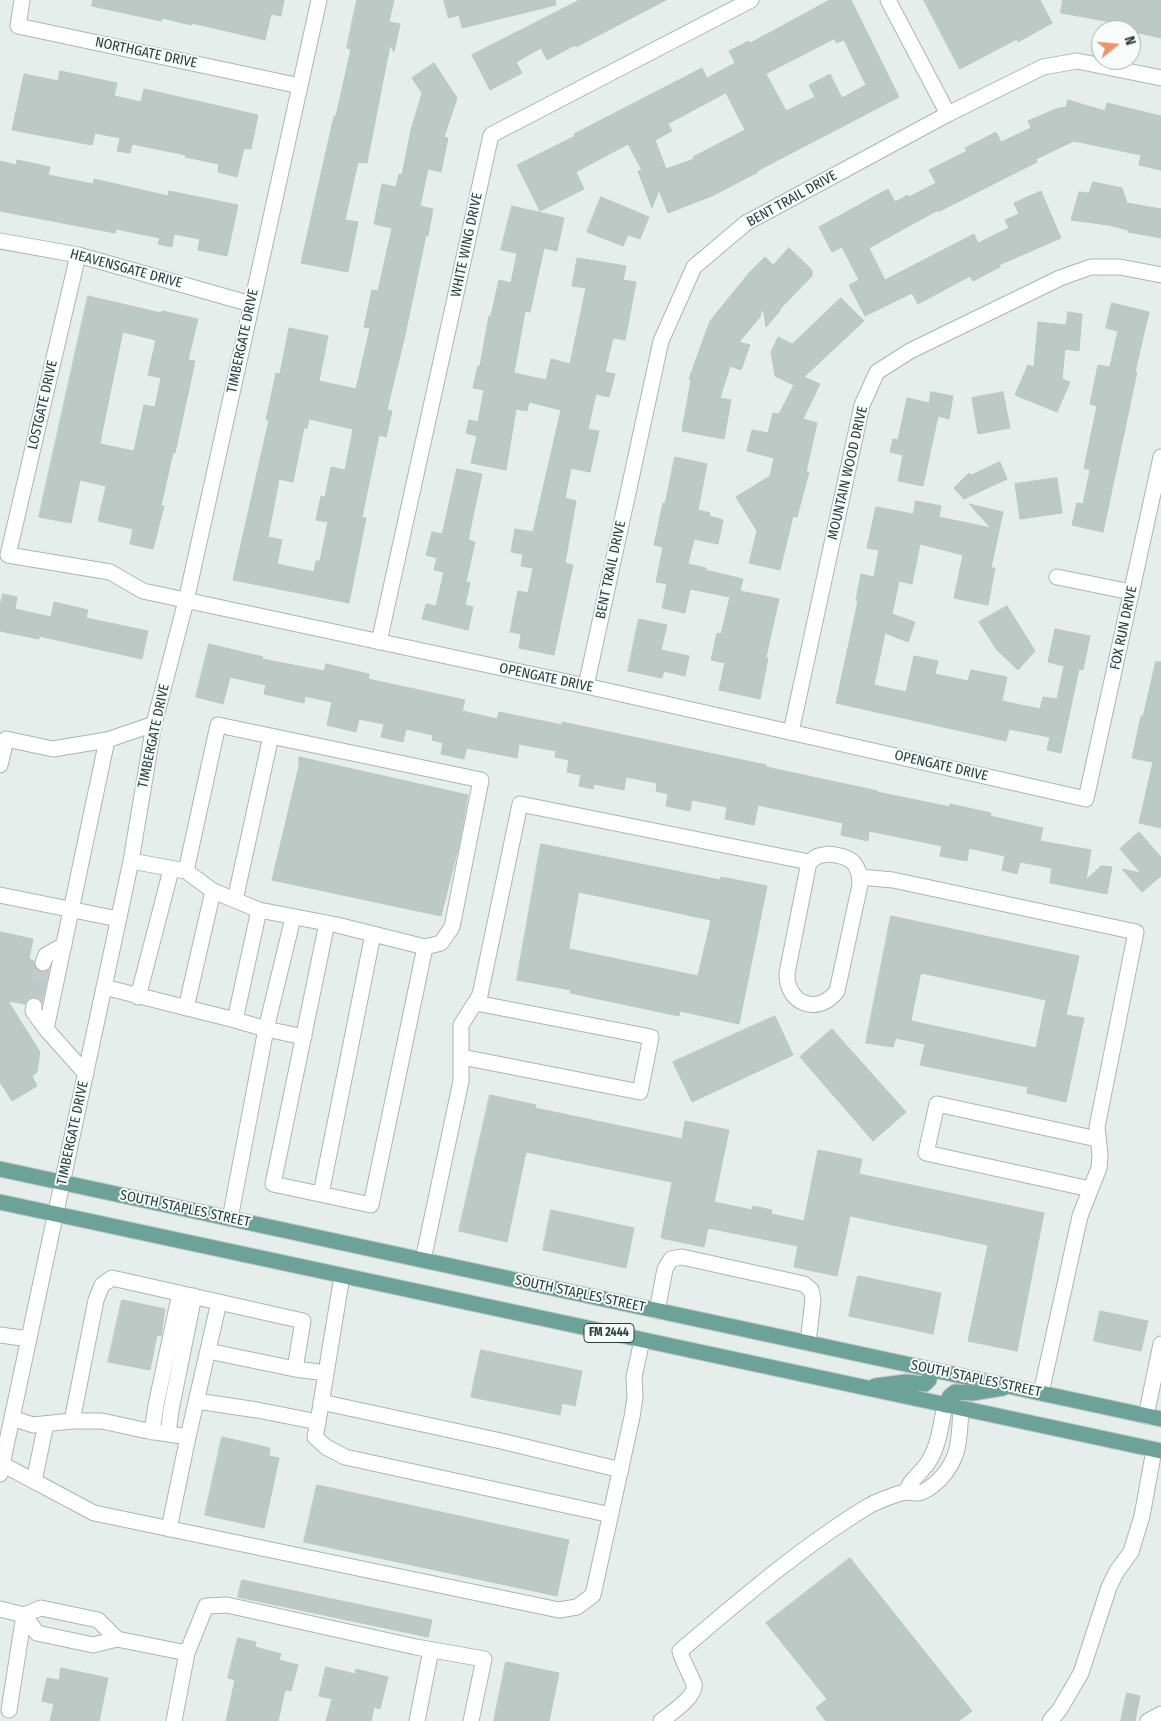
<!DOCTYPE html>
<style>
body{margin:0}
#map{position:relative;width:1161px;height:1721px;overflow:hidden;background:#e6eeec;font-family:"Fira Sans Condensed",sans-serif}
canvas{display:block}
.north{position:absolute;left:1091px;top:20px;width:50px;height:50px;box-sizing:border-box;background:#f7fbf9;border:1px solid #a3b0ad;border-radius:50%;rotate:73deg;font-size:14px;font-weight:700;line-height:20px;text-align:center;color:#26403b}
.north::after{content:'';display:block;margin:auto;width:18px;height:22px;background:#ec9467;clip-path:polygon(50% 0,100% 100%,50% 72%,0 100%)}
</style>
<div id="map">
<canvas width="1161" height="1721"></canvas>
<div class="north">N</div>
</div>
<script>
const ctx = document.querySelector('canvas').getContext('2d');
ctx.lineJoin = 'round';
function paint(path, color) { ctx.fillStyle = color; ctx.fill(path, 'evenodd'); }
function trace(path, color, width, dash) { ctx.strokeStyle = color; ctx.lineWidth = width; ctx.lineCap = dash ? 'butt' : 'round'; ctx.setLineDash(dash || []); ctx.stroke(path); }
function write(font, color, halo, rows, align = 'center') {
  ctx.font = font + ' "Fira Sans Condensed",sans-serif'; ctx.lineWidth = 4; ctx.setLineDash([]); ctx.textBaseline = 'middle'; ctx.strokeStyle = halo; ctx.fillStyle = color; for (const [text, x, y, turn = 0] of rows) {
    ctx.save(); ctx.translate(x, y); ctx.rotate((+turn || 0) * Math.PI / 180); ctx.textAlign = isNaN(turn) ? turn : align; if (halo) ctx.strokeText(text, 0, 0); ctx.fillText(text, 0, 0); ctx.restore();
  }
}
const building = new Path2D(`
 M93 0H284L281 16 271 14 265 40 192 23 191 25 162 18 161 21 92 6Z
 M357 0H394L389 22 400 24 394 52 390 45 367 163 358 162 345 220 358 222 348 272 301 263 334 116H336L351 49 347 48Z
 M444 0H555L556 5 462 28 459 15 449 18Z
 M580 0H666L576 47 575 45 547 60 541 48 516 62 522 73 490 90 472 55Z
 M830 0H851L899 97 757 171 758 172 712 196 668 213 659 190 652 208 638 171 642 170 628 144 576 172 584 189 540 211 517 165 575 136 574 134 702 68 707 78 735 63 729 51 749 41 750 43ZM834 39 837 43 844 40 866 85 842 98 830 74 809 85 815 97 786 111 766 74ZM726 93 745 130 693 157 694 159 666 169 655 140 672 131 668 124Z
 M924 0H1040L1052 23 1018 42 1017 39 960 69Z
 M1063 0H1161V38L1122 29 1123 24 1061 13Z
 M434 63 457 98 444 137 448 138 441 172 428 169 420 206 433 209 428 236 426 235 405 335 387 410 392 411 386 437 379 435 362 517 366 518 349 603 233 580 269 420H266L276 373 280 374 289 328 328 336 319 381 356 389 370 328 364 327 372 290 378 291 392 228 374 224 382 184 396 187 399 174 402 175 411 130 422 93 412 78ZM309 419 353 429 345 470 331 467 325 497 321 496 316 520 328 522 320 561H316L314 572 277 564 282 540 268 537 279 479 293 482 304 428H307Z
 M60 71 117 83 114 96 141 102 144 89 258 115 251 149 244 148 237 177 218 172 219 164 185 157 186 155 132 144 130 153 117 151 120 138 95 133 92 145 12 130 24 74 58 81Z
 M1068 100 1105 111 1107 103 1161 116V170L1139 165 1141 155 1074 141 1036 159 1037 162 938 212V210L869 248 885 280 974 234 978 243 1009 228 1005 220 1019 214 1014 203 1041 191 1061 238 999 265 1000 267 973 281 970 276 918 304 912 293 865 316 849 285 859 280 842 247 832 252 819 227 888 189 895 202 908 195 909 197 936 183 929 170 967 151 965 148 996 132 1001 142 1031 128 1028 121 1056 109 1066 107Z
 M17 160 50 167 48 175 93 184 94 179 168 196 169 191 238 205 227 256 198 250 200 239 174 234 172 247 158 244 160 238 116 229 115 233 0 211V161L16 165Z
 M1093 182 1122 188 1127 203 1161 209V238L1128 232V230L1108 225 1071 220 1079 192 1089 193Z
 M601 197 649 217 640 239 628 235 623 246 587 232Z
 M512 206 564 218 557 251 544 248 530 312 525 311 514 373 546 380 551 359 570 364 586 288 572 286 577 258 626 266 623 280 636 282 625 340 613 338 605 372 615 374 609 397 596 394 588 429 599 431 590 472 571 468 565 498 576 501 565 563 573 565 554 655 519 648 521 634 510 632 518 591 528 593 533 568 521 566 523 554 511 552 515 529 533 532 561 410 529 402 527 411 516 409 506 470 471 463 477 436 466 433 469 420 478 422 484 390 473 388 478 366H480L489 316H491L499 280 511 283 517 253 501 250Z
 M789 248 812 270V276L779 310 780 311 766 327 763 307 760 317 739 342 750 345 741 370 730 366 720 398 731 400 724 439 682 431 691 380 689 379 710 321 749 273 765 257 773 265Z
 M88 296 161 313 162 311 198 319 188 360 195 361 175 453 173 452 161 506H164L153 549 130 544 133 529 98 521 106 486 80 480 71 523 39 517ZM123 332 156 340 148 375 161 378 155 407 144 405 134 451 100 444Z
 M841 298 864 321 804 377 820 384 803 419 817 423 806 472H809L797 517 793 516 780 570 749 563 757 531 736 497 770 476 774 458 747 451 752 430 768 433 773 413 779 414 794 385 775 376 771 352 778 337 792 344Z
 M1112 303 1149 312 1135 372H1137L1103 532 1072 525 1077 503 1083 504 1090 470 1084 468 1097 406 1090 404 1098 365 1110 367 1118 331 1106 328Z
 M1068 312 1082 314 1079 351 1065 349 1062 379 1070 382 1057 412 1015 395 1028 365 1034 367 1038 322 1066 325Z
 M931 392 953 396 949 419 938 416 923 486 898 481 903 455 890 452 893 439 898 440 907 398 929 403Z
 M1003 392 1010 428 978 434 972 398Z
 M675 457 707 464 698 510 710 513 709 516 723 520 718 544 694 539 688 564 706 568 705 570 743 579 740 591 779 599 766 657 768 658 760 699 719 690 725 663 711 660 717 633 721 634 730 597 690 589 685 613 662 608 667 584 656 582 663 547 654 545 663 503H665Z
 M1000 462 1007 479 964 499 954 488 969 473 971 475Z
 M457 469 482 474 468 540 475 542 466 582 470 583 465 605 473 607 468 630 422 619 426 604 436 606 444 572 434 570 437 558 426 555 432 532 442 534Z
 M1057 478 1062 513 1020 519 1015 484Z
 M916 501 941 506 939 517 991 528 969 504 1003 512 991 568H995L988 605 954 598 963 555 920 544 912 584 899 581 892 614 915 622 908 642 885 633 874 685 906 692 914 656 938 661 935 674 968 681 971 670 1007 677 1002 701 1040 709 1043 697 1057 699 1064 666 1048 662 1055 629 1090 636 1083 670 1079 669 1061 753 1047 750 1050 737 1009 729 1006 741 836 703 858 601 856 600 861 574 874 577 879 550 867 548 876 507 913 514Z
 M3 594 17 597 15 609 51 617 54 602 88 610 86 618 148 631 142 659 39 636V639L0 631V606Z
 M1007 606 1035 651 1018 670 997 650 979 622Z
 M639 619 667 625 661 650 689 656 685 676 664 671 662 678 628 671Z
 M209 644 263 657 262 659 324 671 326 664 369 674 368 679 465 700 462 711 497 719 499 712 562 725V722L766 765V767L878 791 877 792 950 807V804L991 813 990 816 1043 828 1040 841 1091 850 1086 880 1101 866 1112 867 1107 894 1050 883 1052 868 1020 862 1017 874 1002 870 1005 856 969 848 967 861 940 856 942 846 869 831 868 841 841 835 843 823 758 805 754 825 725 819 727 807 692 800 690 811 666 806 668 794 656 791 657 783 626 777 624 790 594 784 593 789 579 786 581 775 567 772 569 760 555 757 556 751 519 744 517 758 467 748 464 759 441 754 443 743 432 740 433 735 406 729 403 742 381 737 384 724 359 719 356 732 327 725 332 702 305 696 304 703 264 694 266 685 230 677 223 704 196 697Z
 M1156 662H1161V828L1139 823 1153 762 1132 758 1141 716H1143Z
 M299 757 468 795 459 845 441 916 272 880 299 766Z
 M1139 832 1161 857V876L1142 892 1122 869 1141 873 1120 849Z
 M541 844 720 880 721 877 767 886 739 1024 680 1011 679 1016 570 993 571 990 517 980ZM579 892 711 920 698 976 569 949Z
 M891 916 1079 956 1066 1015 1084 1018 1066 1102 1027 1093 1028 1087 920 1065 925 1044 896 1038 893 1047 866 1043ZM921 973 1046 1000 1036 1048 911 1021Z
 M0 932 33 939 29 959 34 961 36 969 39 972H44L49 970 42 1002 35 997 27 999 25 1004 8 1001 40 1052 37 1072 32 1076 37 1086 12 1101 0 1082Z
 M775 1016 793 1055 692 1102 673 1062Z
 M832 1029 906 1112 873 1141 800 1057Z
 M490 1095 536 1105 535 1108 682 1139 685 1121 729 1130 714 1202 752 1210 753 1206 772 1210 771 1214 804 1221 818 1150 862 1159 859 1174 1044 1213 1017 1351 968 1341 988 1245 850 1216 837 1276 794 1267 798 1246 708 1228 704 1247 661 1238 672 1182 526 1152 507 1242 459 1231Z
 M551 1210 634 1228 626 1268 543 1250Z
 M858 1276 941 1293 933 1334 849 1316Z
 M122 1300 165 1309 161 1336 157 1335 150 1370 108 1362Z
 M1100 1311 1148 1321 1141 1351 1094 1341Z
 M481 1350 582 1371 575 1406 562 1403 560 1415 471 1397Z
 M222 1437 270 1448 269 1456 279 1458 264 1528 205 1515Z
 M317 1485 569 1540 557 1596 304 1542Z
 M850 1558 972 1711 959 1721H826L816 1708 827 1699 766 1623Z
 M242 1580 432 1620 428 1637 238 1597Z
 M238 1638 256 1642 255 1647 281 1654 279 1660 298 1665 291 1691 285 1690 278 1721H226L235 1680 228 1678Z
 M506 1662 559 1673 549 1721H494Z
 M326 1667 355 1674 356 1669 388 1677 380 1709 374 1707 371 1721H326L332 1699 319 1696Z
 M61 1668 108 1678 99 1721H50L54 1704 42 1701 47 1678 59 1680Z
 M1127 1693 1140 1696 1135 1721H1121Z`);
paint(building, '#bcc9c5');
trace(building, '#b9c8c3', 1);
trace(new Path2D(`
 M34 1006 43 963`), '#c0cbc9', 15, [15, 8]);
const minor = new Path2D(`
 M22 0 18 26 300 86
 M888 0 948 114
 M0 241 78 255 251 304
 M78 255 8 555 110 572 143 591 586 686 1086 799 1161 457
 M1057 577 1131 592
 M379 642 491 135 751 0
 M586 686 661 341 694 267 746 223 948 114 1043 67 1077 61 1161 78
 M791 732 862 405 877 372 910 351 1060 278 1091 267H1120L1161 275
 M0 765 6 739 53 749 107 740 154 724
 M828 854C850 856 860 862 860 885L837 991C818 1016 786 1004 787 973L809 862 818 856Z
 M131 861 186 871 213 891 259 910 337 925 425 947 441 943 452 927 481 780 218 725 186 871
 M860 877 893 880 1136 932 1097 1127 1100 1155 1099 1168 1080 1216 1041 1393
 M0 895 118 919
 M235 900 271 736
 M327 923 273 1184 371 1205 425 947
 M43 963 46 955 64 945
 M104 987 235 1020 266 1029 304 1037
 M138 997 171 870
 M34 1006 33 1011 46 1029
 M186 1008 213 891
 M235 1020 259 910
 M462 1057 640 1092 651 1037 476 1003
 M86 1074 46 1029 107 740
 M1090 1189 926 1153 937 1104 1097 1139
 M321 1194 373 934
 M230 1219 266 1029 293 918
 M423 1260 461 1081V1025L480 995 520 804 809 862
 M657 1311 665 1269 671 1259 682 1257 804 1284 811 1290 813 1299 808 1343
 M0 1335 29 1339
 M208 1351 295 1369 326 1373
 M197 1401 257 1410 318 1422 342 1276
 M321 1402 501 1441 621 1470
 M1146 1416 1161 1344
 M12 1418 33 1425 72 1421H102L143 1430 188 1437 169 1529
 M72 1421 96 1300 102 1285 112 1278 303 1321 295 1369
 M318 1422 315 1437 326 1447 345 1457 611 1515
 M152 1432 156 1405 180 1293
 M168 1434 171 1410 194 1296
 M188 1437 219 1302
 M2 1464 94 1513 559 1610 577 1607 593 1595 632 1417 635 1397 634 1377 642 1340
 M0 1474 131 861 154 724 186 601 319 0
 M34 1481 46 1424
 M906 1492C910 1479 922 1473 929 1461 939 1445 941 1424 945 1405
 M0 1609 24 1615 41 1608 98 1620 117 1639
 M24 1615 37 1633 93 1645 117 1639 187 1653 206 1606 227 1605 416 1647 484 1659 471 1721
 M9 1710 24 1615
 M174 1721 187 1653
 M417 1721 431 1650
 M661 1721C670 1714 697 1696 694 1684 690 1673 683 1663 680 1651 740 1600 800 1548 867 1507 875 1502 898 1493 906 1492 910 1492 914 1493 918 1493 926 1492 934 1485 940 1479 961 1457 959 1437 961 1408
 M1050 1721 1060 1709 1081 1673 1109 1587 1117 1571 1131 1552 1142 1516 1154 1450
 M1148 1721 1161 1714`);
const major = new Path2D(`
 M0 1169 1161 1419
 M0 1202 1161 1451
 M875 1386 906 1382 925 1384 929 1380 931 1370
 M945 1405 950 1396 955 1392 972 1393 1003 1388`);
trace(minor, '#a9b6b3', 17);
trace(major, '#c2cac8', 17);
trace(minor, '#fff', 15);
trace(major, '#6da299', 15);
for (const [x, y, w] of [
 [609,1333,50]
]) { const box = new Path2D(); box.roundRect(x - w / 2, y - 9.5, w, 19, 4); ctx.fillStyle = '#f7fbf9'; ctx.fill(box); trace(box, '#26403b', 1); }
write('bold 12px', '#26403b', null, [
 ["FM 2444",609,1333]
]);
write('14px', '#26403b', '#f7fbf9', [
 ["NORTHGATE DRIVE",146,53,12],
 ["BENT TRAIL DRIVE",792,199,-29],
 ["WHITE WING DRIVE",467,245,-78],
 ["HEAVENSGATE DRIVE",126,269,15],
 ["TIMBERGATE DRIVE",243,341,-78],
 ["LOSTGATE DRIVE",43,405,-77],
 ["MOUNTAIN WOOD DRIVE",848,473,-77],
 ["BENT TRAIL DRIVE",611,570,-78],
 ["FOX RUN DRIVE",1124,628,-78],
 ["OPENGATE DRIVE",546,678,12],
 ["TIMBERGATE DRIVE",154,736,-78],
 ["OPENGATE DRIVE",941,766,13],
 ["TIMBERGATE DRIVE",73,1133,-78],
 ["SOUTH STAPLES STREET",185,1209,12],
 ["SOUTH STAPLES STREET",580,1294,12],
 ["SOUTH STAPLES STREET",976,1379,12]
]);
</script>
